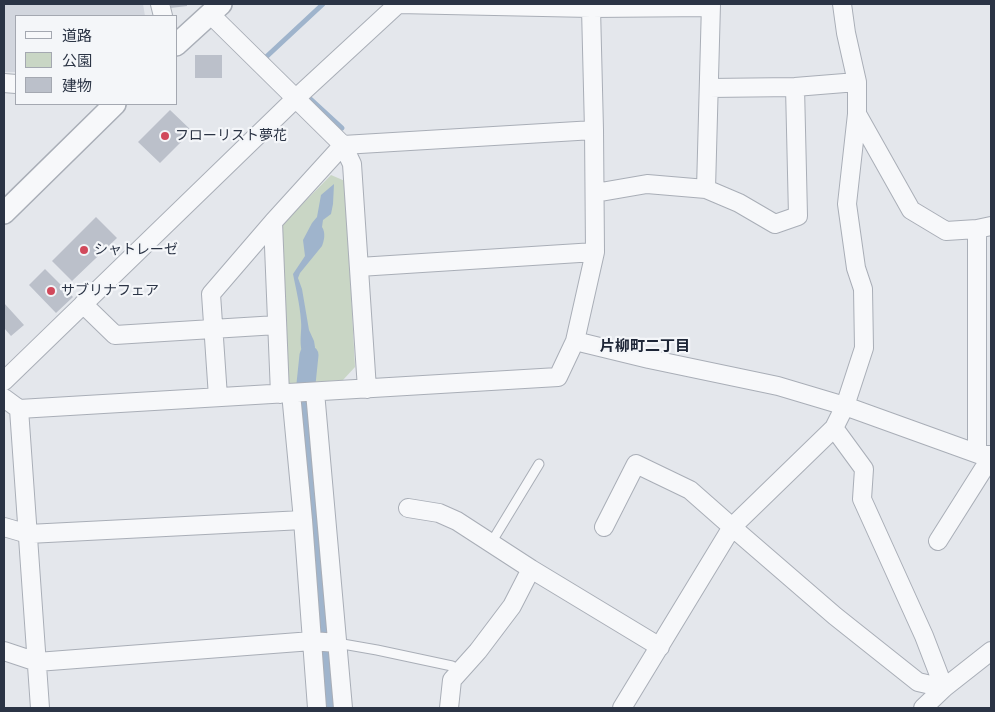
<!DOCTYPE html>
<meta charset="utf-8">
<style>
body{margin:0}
#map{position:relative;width:995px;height:712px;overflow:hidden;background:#e4e7ec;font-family:"Fira Sans Condensed","Noto Sans JP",sans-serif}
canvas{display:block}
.frame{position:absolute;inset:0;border:5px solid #2b3445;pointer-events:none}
.legend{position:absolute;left:15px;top:15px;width:162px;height:90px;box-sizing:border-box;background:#f4f6f9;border:1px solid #a4a8b1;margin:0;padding:6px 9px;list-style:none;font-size:15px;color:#2b3445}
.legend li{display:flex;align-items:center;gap:10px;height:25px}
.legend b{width:25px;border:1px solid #a4a8b1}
</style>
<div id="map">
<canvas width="995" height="712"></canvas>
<div class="frame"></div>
<ul class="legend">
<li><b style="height:6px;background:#f7f8fa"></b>道路</li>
<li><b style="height:14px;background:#c9d6c5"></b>公園</li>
<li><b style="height:14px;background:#bbc0ca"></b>建物</li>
</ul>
</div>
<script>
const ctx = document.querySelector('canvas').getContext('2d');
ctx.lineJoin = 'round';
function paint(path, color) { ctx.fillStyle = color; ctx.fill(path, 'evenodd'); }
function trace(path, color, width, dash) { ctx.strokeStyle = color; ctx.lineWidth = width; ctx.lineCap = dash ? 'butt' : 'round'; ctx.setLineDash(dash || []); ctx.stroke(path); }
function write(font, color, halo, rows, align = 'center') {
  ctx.font = font + ' "Fira Sans Condensed","Noto Sans JP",sans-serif'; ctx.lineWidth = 4.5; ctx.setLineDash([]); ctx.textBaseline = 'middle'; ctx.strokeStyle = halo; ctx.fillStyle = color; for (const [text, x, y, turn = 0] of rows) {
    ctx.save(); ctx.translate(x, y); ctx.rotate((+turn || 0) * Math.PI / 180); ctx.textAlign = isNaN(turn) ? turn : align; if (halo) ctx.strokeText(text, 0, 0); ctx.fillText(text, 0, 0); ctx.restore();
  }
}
paint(new Path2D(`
 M4 4H143L145 16H16V72H4Z`), '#d2d6de');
paint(new Path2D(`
 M331 175 345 181 355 367 343 380 284 384 276 231Z`), '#c9d6c5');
paint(new Path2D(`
 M334 184 333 204 331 214 323 220 322 227C326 233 324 241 322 246L300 273 298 278 302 289 309 330 314 341 315 347 313 355H307L302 352C299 341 302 331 301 321 300 305 296 289 293 274L305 256 303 240 312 223 317 217 321 195Z`), '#9fb4cc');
trace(new Path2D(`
 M269 62 265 58 323 4
 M305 94 342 128`), '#9fb4cc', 5);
trace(new Path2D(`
 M309 355 304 403 317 537 331 708`), '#9fb4cc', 19);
paint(new Path2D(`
 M171 4H187V6L171 8Z
 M195 55H222V78H195Z
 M170 110 192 131 160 163 138 142Z
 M96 217 117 238 72 281 52 261Z
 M45 269 73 297 56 313 29 285Z
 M4 303 24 325 11 336 4 328Z`), '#bbc0ca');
const service = new Path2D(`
 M491 543 539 464
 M337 643 377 650 452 666 460 670`);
const minor = new Path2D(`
 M160 4 163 16
 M842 4 846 33 857 82V114L847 204 856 268 863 289 864 348 845 406 834 428 732 527 835 616 918 682 944 688
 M591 8 711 7
 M210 14 343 145 352 164 367 389
 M4 83 16 84
 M709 88 795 87 857 82
 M857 114 911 210 946 231 977 229 991 226
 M706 189 711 4
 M595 193 647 184 706 189 739 203 775 224 798 216 795 87
 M273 222 280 394
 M359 267 595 252
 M83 304 115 335 277 325
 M575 341 649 359 778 386 845 406 981 455H991
 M4 381 295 99 398 4
 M315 392 343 708
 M291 393 303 520 317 708
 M218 397 211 294 273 222 343 145 594 130 591 8 398 4
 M4 398 19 409 558 377 575 341 595 252 594 130
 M19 409 40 708
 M834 428 864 469 862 499 924 636 944 688
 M977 453V229
 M408 508 439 513 457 521 531 569 660 647
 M4 527 28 534 303 520
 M604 527 636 464 690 490 732 527 622 708
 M938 541 991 457
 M4 651 37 662 312 641 337 643
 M449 708 452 680 478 651 512 606 531 569
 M923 708 944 688 991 651`);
const tertiary = new Path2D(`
 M176 45 221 4
 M4 213 115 104`);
trace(service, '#a9aeb7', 11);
trace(minor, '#a9aeb7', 20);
trace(tertiary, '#a9aeb7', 24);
trace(service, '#f7f8fa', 9);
trace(minor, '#f7f8fa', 18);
trace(tertiary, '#f7f8fa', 21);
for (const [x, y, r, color] of [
 [165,136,5,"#d1495b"],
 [84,250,5,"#d1495b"],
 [51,291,5,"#d1495b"]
]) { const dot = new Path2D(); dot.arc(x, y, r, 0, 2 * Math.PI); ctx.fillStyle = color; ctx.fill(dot); trace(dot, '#f4f6f9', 2); }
write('14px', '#2b3445', '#f4f6f9', [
 ["フローリスト夢花",175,136],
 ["シャトレーゼ",94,250],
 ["サブリナフェア",61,291]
], 'left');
write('bold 15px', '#1d2536', '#f4f6f9', [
 ["片柳町二丁目",645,347]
]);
</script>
